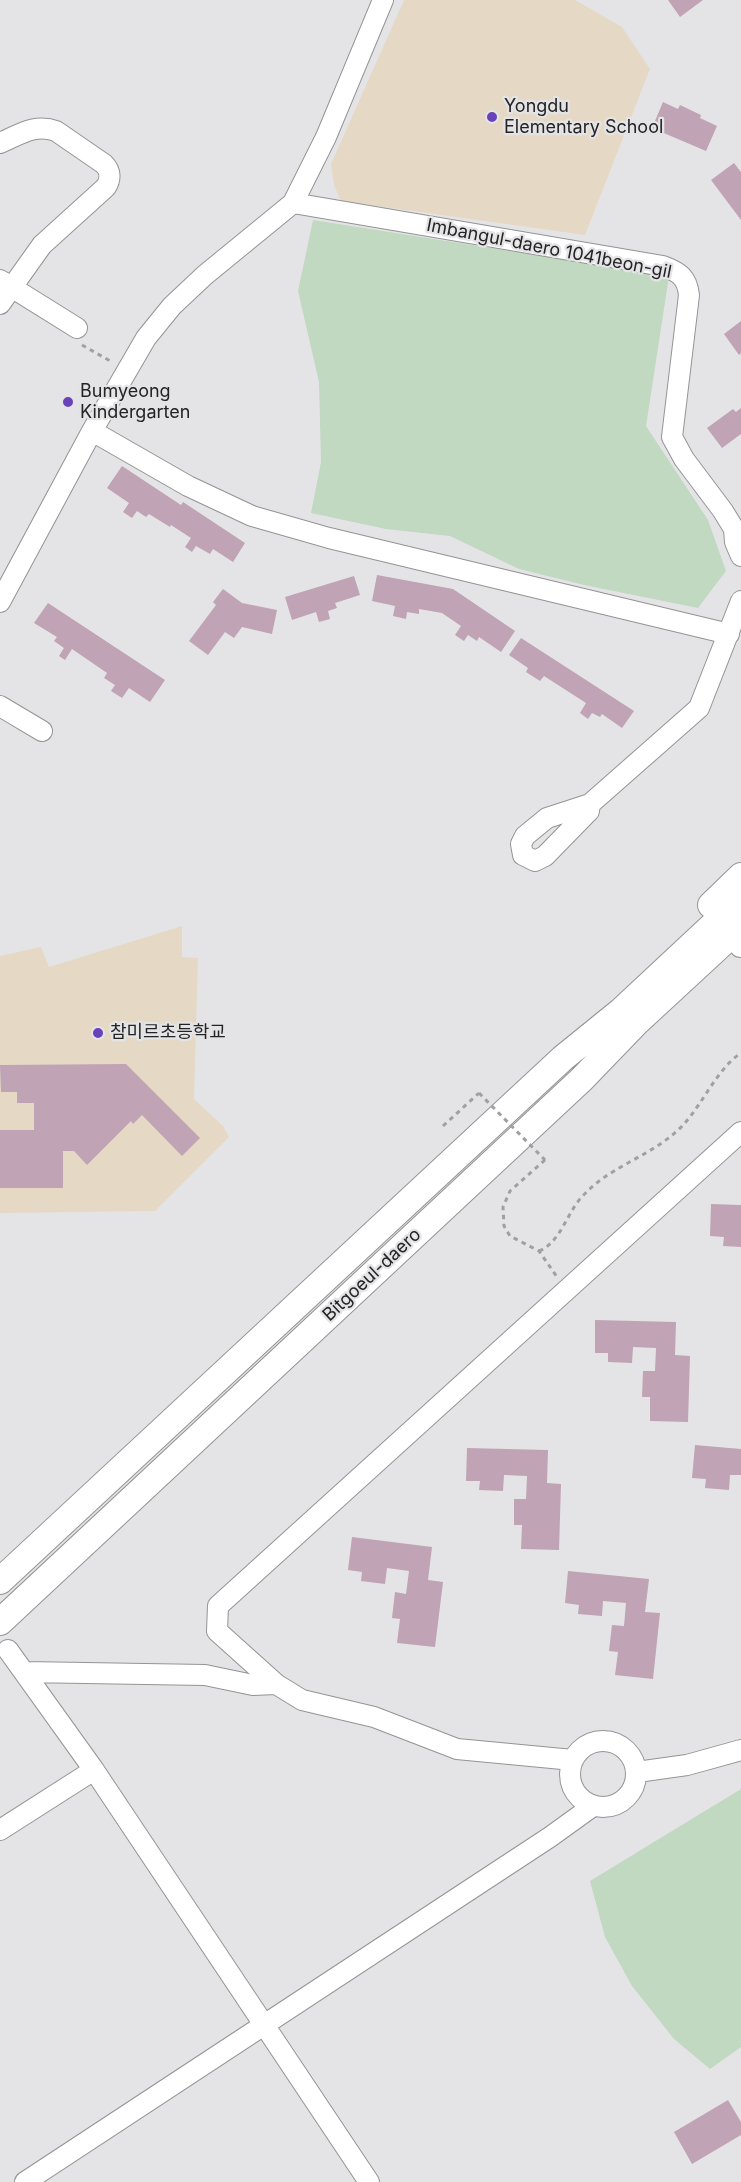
<!DOCTYPE html>
<meta charset="utf-8">
<style>
body{margin:0}
canvas{display:block;background:#e4e4e6}
</style>
<canvas width="741" height="2182"></canvas>
<script>
const ctx = document.querySelector('canvas').getContext('2d');
ctx.lineJoin = 'round';
function paint(path, color) { ctx.fillStyle = color; ctx.fill(path, 'evenodd'); }
function trace(path, color, width, dash) { ctx.strokeStyle = color; ctx.lineWidth = width; ctx.lineCap = dash ? 'butt' : 'round'; ctx.setLineDash(dash || []); ctx.stroke(path); }
function write(font, color, halo, rows, align = 'center') {
  ctx.font = font + ' Inter,"Noto Sans KR",sans-serif'; ctx.lineWidth = 4.5; ctx.setLineDash([]); ctx.textBaseline = 'middle'; ctx.strokeStyle = halo; ctx.fillStyle = color; for (const [text, x, y, turn = 0] of rows) {
    ctx.save(); ctx.translate(x, y); ctx.rotate((+turn || 0) * Math.PI / 180); ctx.textAlign = isNaN(turn) ? turn : align; if (halo) ctx.strokeText(text, 0, 0); ctx.fillText(text, 0, 0); ctx.restore();
  }
}
paint(new Path2D(`
 M404 0H575L622 27 650 69 585 235 341 201 334 185 331 164Z
 M182 926V957L198 958 194 1099 223 1126 229 1137 155 1211 0 1213V956L41 947 49 967Z`), '#e5d9c5');
paint(new Path2D(`
 M313 220 669 276 646 426 708 520 726 571 698 608 584 585 519 569 450 536 386 529 311 513 321 462 319 382 298 291Z
 M741 1789V2047L710 2069 674 2039 632 1986 605 1937 590 1881Z`), '#c1d8c1');
paint(new Path2D(`
 M668 0H703L680 17Z
 M663 102 678 109 680 105 701 115 700 118 717 126 706 151 652 128Z
 M734 163 741 172V220L711 180Z
 M741 321V353L739 355 724 334Z
 M741 408V434L722 448 707 428 733 409 736 412Z
 M122 466 181 505 183 502 245 543 233 562 213 549 210 554 196 546 192 552 185 547 191 538 171 525 170 527 149 514 146 517 137 511 132 518 123 512 129 503 107 488Z
 M377 575 453 589 515 631 501 652 479 637 477 641 468 635 464 641 455 635 461 626 442 613 419 609V614L407 612 406 619 393 616 395 606 372 601Z
 M354 576 360 595 335 603 337 608 328 611 330 619 319 622 316 612 292 620 285 597Z
 M223 589 242 603 277 610 272 634 242 627 234 638 225 632 208 655 189 641 216 605 213 602Z
 M48 603 165 680 150 702 129 688 122 698 111 691 115 685 104 678 107 673 72 649 65 660 59 656 64 648 54 641 57 637 34 623Z
 M521 638 634 711 622 728 602 714 600 717 592 713 588 719 580 713 586 703 544 676 540 681 526 672 528 668 509 655Z
 M126 1064 200 1138 182 1156 142 1115 133 1124 131 1121 87 1165 74 1151H63V1188H0V1130H34V1103H17V1092H1L0 1065Z
 M711 1204 741 1205V1247L723 1246 724 1237 710 1236Z
 M595 1320 676 1322 675 1355 690 1356 688 1422 650 1421V1397H642L643 1371H655L656 1348 633 1347 632 1363 608 1362V1353H595Z
 M695 1445 741 1449V1475H730L729 1490 705 1488 706 1479 692 1478Z
 M467 1448 548 1450 547 1483 561 1484 559 1550 521 1549 522 1525H514V1499H526L527 1476 504 1475 503 1491 479 1490 480 1481H466Z
 M352 1537 432 1547 428 1580 443 1582 435 1647 397 1643 400 1619 392 1618 395 1592 406 1594 409 1571 387 1568 385 1584 361 1581 362 1572 348 1570Z
 M568 1571 649 1579 645 1612 660 1613 653 1679 615 1675 618 1652 609 1651 612 1625 624 1626 626 1603 603 1601 602 1616 578 1614 579 1605 565 1603Z
 M728 2100 741 2122V2135L692 2164 674 2132Z`), '#c0a3b4');
const minor = new Path2D(`
 M0 143C19 135 35 123 56 131L104 164C111 171 111 179 106 187L42 245 0 304
 M293 203 663 266C679 272 687 277 689 295L672 437 684 459 723 511 734 529 735 542 741 556
 M0 280 77 328
 M92 431 188 486 252 516 329 538 729 634
 M0 602 92 431 146 338 172 306 205 275 293 203 326 137 383 0
 M0 706 42 731
 M590 804 589 811 545 856 535 861 523 855 521 844 525 836 547 818 590 804 699 708 741 601
 M740 947H741
 M8 1650 94 1770
 M25 1672 205 1675 253 1685 276 1684 302 1700 374 1717 457 1749 573 1760
 M276 1684 217 1631 218 1606 741 1132
 M570 1774a33 33 0 1 1 66 0a33 33 0 1 1-66 0Z
 M637 1772 687 1765 741 1750
 M0 1830 94 1770 369 2182
 M25 2182 550 1837 593 1806`);
const major = new Path2D(`
 M711 905 741 876
 M0 1581 563 1058 621 1011 741 899
 M0 1622 582 1079 636 1023 741 926`);
trace(minor, '#949495', 22);
trace(major, '#949495', 28);
trace(new Path2D(`
 M82 345 112 362
 M443 1126 479 1093
 M545 1160 510 1191 503 1207 504 1226 510 1236 539 1251 557 1277
 M539 1251C560 1243 567 1213 581 1198 609 1165 655 1156 684 1124 703 1103 718 1068 741 1053`), '#a0a0a1', 3, [4.5, 4.5]);
trace(minor, '#fff', 20);
trace(major, '#fff', 26);
trace(new Path2D(`
 M479 1093 545 1160`), '#a0a0a1', 3, [4.5, 4.5]);
for (const [x, y, r, color] of [
 [492,117,6,"#6941b9"],
 [68,402,6,"#6941b9"],
 [98,1033,6,"#6941b9"]
]) { const dot = new Path2D(); dot.arc(x, y, r, 0, 2 * Math.PI); ctx.fillStyle = color; ctx.fill(dot); trace(dot, '#e4e4e6', 2); }
write('18px', '#232324', '#e4e4e6', [
 ["Yongdu",504,107],
 ["Elementary School",504,128],
 ["Bumyeong",80,392],
 ["Kindergarten",80,413],
 ["참미르초등학교",110,1033]
], 'left');
write('18px', '#232324', '#e4e4e6', [
 ["Imbangul-daero 1041beon-gil",549,249,11],
 ["Bitgoeul-daero",372,1275,-43]
]);
</script>
